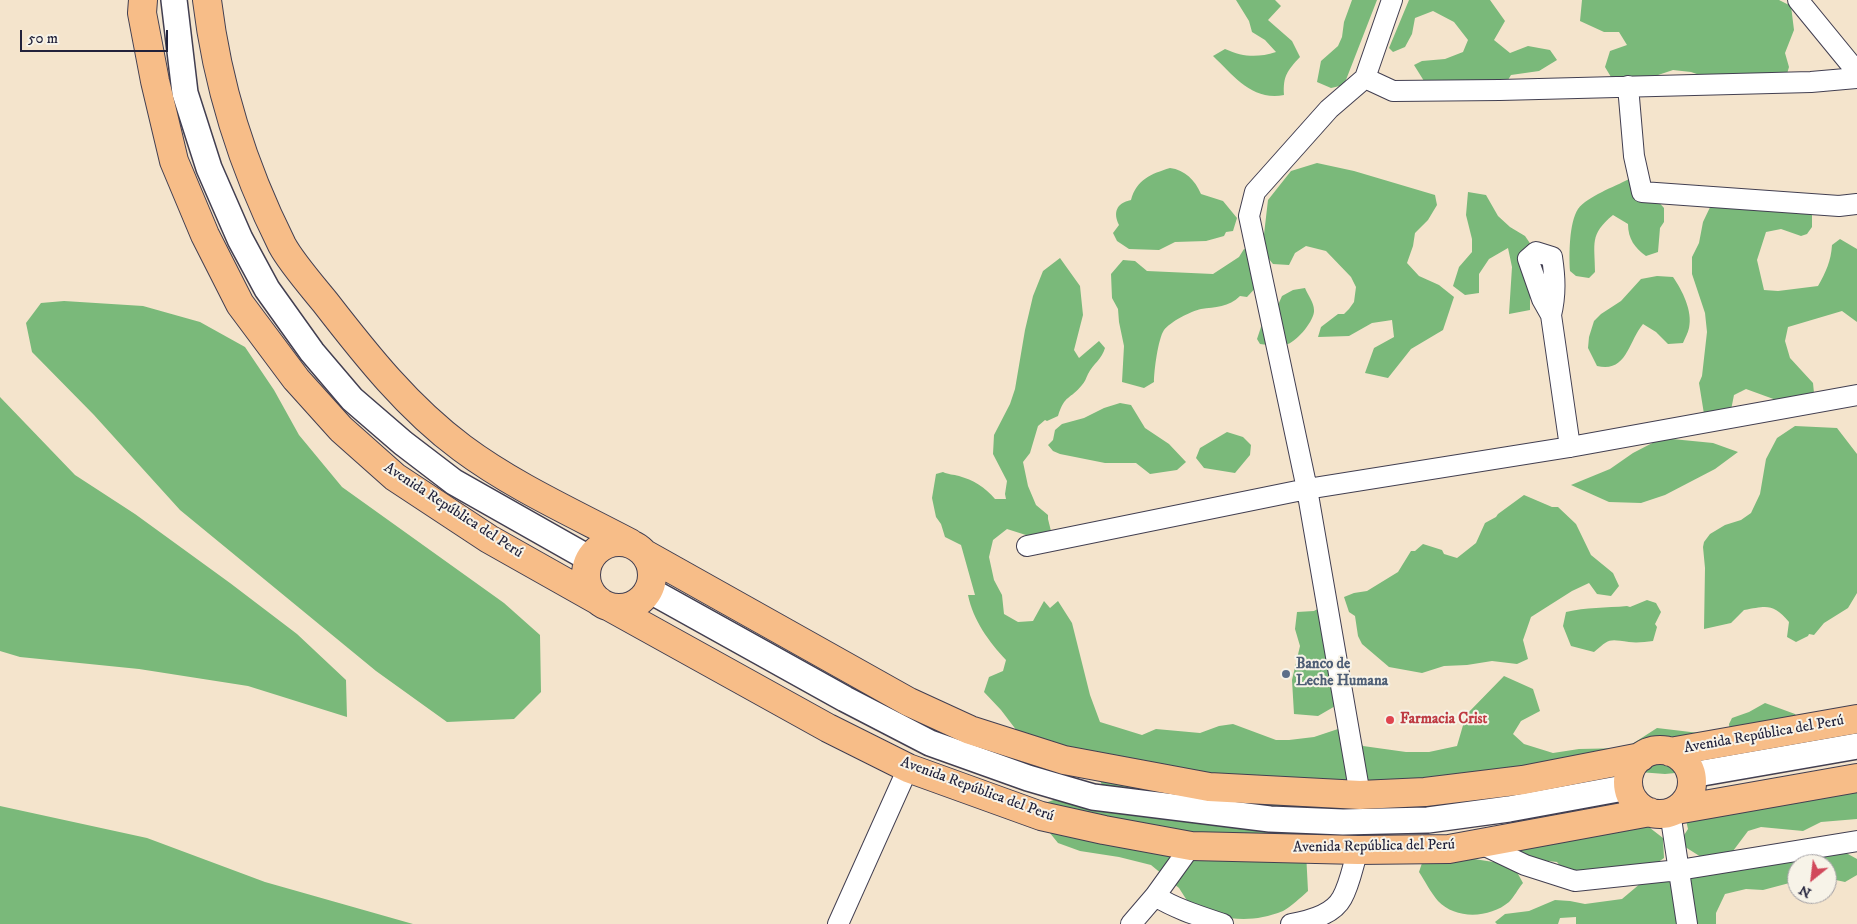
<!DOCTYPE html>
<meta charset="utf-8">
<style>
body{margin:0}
#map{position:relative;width:1857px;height:924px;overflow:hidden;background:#f4e4cc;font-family:"IM FELL DW Pica",serif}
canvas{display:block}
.north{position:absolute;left:1787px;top:854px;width:50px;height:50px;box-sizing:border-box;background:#f7f3e8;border:1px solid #a29fa3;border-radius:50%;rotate:209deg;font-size:14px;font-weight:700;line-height:20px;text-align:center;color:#22223b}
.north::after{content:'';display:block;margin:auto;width:18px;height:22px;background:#d1495b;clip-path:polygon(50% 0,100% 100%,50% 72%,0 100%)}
.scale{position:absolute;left:20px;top:30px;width:148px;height:22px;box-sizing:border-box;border:2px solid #22223b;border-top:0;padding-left:6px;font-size:15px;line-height:18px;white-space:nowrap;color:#22223b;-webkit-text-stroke:4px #f7f3e8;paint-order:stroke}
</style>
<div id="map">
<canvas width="1857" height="924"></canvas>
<div class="north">N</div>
<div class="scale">50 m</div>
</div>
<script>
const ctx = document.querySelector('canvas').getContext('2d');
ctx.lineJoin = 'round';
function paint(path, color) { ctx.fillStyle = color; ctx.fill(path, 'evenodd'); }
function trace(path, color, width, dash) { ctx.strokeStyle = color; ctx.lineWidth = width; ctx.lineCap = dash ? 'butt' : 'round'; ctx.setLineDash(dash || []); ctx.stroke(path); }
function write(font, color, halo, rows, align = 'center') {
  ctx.font = font + ' "IM FELL DW Pica",serif'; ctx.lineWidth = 4; ctx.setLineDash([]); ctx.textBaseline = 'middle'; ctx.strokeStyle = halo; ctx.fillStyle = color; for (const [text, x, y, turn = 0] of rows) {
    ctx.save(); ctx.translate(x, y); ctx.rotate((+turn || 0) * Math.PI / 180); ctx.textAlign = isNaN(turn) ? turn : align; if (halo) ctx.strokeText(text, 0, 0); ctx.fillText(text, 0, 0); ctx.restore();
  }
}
paint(new Path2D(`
 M1236 0H1275L1281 6 1268 20 1292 41 1300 57C1287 71 1283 76 1284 95 1252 101 1234 76 1213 56L1225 49C1243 57 1257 58 1276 52L1265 40 1252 32 1249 21Z
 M1352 0H1377L1344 85 1331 88 1317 82 1321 61 1338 46 1342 37 1344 22Z
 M1409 0H1490L1505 21 1494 40 1510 53 1528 46 1550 50 1557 60 1539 71 1511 75 1497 98 1424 81 1414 65 1422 61 1445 59 1463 52 1468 40 1454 22 1433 11 1415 18 1412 34 1405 47 1393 52 1389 48Z
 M1582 0H1779L1791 6 1794 30 1785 53 1789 67 1784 84 1723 83 1691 72 1673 70 1631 84 1611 77 1605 67 1610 51 1627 45 1619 32H1604L1580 21Z
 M1317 163 1354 171 1435 195 1437 205 1428 220 1415 233 1413 246 1407 263 1419 276 1439 285 1454 297 1443 330 1411 349 1388 378 1365 373 1374 348 1394 337 1392 320 1372 323 1349 336 1318 337 1321 327 1338 314H1344L1349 309 1354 302 1356 287 1351 277 1326 251 1306 246 1295 253 1289 265 1273 264 1268 258 1263 243 1268 200 1291 171Z
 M1170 168C1185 170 1195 180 1201 194L1223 201 1237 218 1233 231 1226 232 1224 236 1206 241 1175 242 1159 250 1129 249 1117 241 1113 233 1119 225C1113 213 1116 203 1131 200 1137 179 1151 174 1170 168Z
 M1629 179 1648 190 1664 208V222L1660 228 1658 252 1646 256C1635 248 1628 239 1628 224L1613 215C1589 235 1595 243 1595 272L1589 278 1576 276 1570 271C1569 255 1569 223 1578 209 1588 196 1614 187 1629 179Z
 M1468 192 1486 195 1498 216 1510 227 1525 236 1536 252 1530 292V310L1509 314 1512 267 1508 248 1489 259 1479 274V293L1465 295 1453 286 1459 267 1472 252V239L1466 215Z
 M1713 201 1812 214V227L1807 234 1801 236 1781 229 1766 232 1757 260 1764 290 1778 291 1818 286C1826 272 1831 261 1832 245L1840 239 1857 249V322L1842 311 1788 327 1785 341 1790 358 1813 383 1815 403 1801 409 1746 389 1734 395 1731 410 1704 414 1699 383 1702 376 1707 332 1705 313 1692 274V257L1699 243 1703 222Z
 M1244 249 1256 253 1261 282 1247 297 1240 296C1229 307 1215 307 1201 309 1191 311 1170 322 1164 330 1158 339 1154 371 1154 382L1144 388 1122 382 1124 346 1119 322 1118 309 1112 298 1111 274 1123 260 1135 261 1147 271 1213 274 1239 257Z
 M1060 258 1080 286 1083 315 1074 350 1079 358 1099 341 1105 348C1102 359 1093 364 1088 374 1086 378 1085 382 1082 385 1070 400 1065 394 1058 416L1047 421 1045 420 1038 426 1030 453 1023 462 1028 486 1036 505 1048 515V519L1051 531 1042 537 1029 536 1007 529 993 540 989 557 994 580 1002 595 1004 614 1018 622 1033 621 1044 601 1050 608 1058 601 1072 623 1090 695 1100 722 1142 735 1156 729 1200 733 1219 726 1233 724 1276 740H1289L1314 737 1344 727 1352 730 1363 746 1406 752H1429L1457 746 1466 715 1504 676 1533 689 1540 711 1521 721 1513 734 1524 744 1553 753 1579 749 1626 748 1657 728 1699 733 1703 737 1696 771 1665 774 1639 772 1613 776 1585 787 1498 806 1474 800 1436 804 1400 811 1308 837 1306 852 1308 891C1300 898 1292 906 1283 911 1251 924 1225 919 1193 910L1179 888 1151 865 1119 857 1080 851 1058 843 1037 817 1045 803 1065 796 1106 794 1098 776 1017 731 1001 710 984 692 989 677 1003 671 1006 660C989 642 973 620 968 595H975L961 545 945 537 941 524 936 517 932 498 936 474 943 472C949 475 953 474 959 476 973 480 985 487 995 499H1006L1005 494 1007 481 993 454 994 435 1010 404 1015 389 1025 330 1033 296 1043 271Z
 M1657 276 1673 277C1682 290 1693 311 1689 328 1688 333 1685 338 1683 343L1668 344 1656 332 1643 324C1628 342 1627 373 1597 366L1588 348 1589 337 1594 321 1601 314 1621 301 1641 279Z
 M1305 288C1308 295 1314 303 1314 310 1315 320 1297 341 1288 344 1279 346 1269 345 1260 344L1257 339 1261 327 1278 305 1282 296 1293 290Z
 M64 301 143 306 200 322 245 347 274 390 299 435 342 487 504 603 540 635 541 692 514 719 447 722 376 671 180 510 94 415 32 352 26 323 41 303Z
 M0 397 75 475 135 514 230 583 297 634 346 680 347 717 248 686 139 669 20 657 0 651Z
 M1120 403 1131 405 1145 428 1169 444 1186 462 1177 470 1150 474 1136 463H1105L1060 454 1053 451 1048 445 1053 440 1055 430 1062 424 1084 418 1104 408Z
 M1795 426 1837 428 1857 454V593L1848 608 1824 623 1814 635 1809 634 1808 636 1796 642 1787 637 1789 622C1773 603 1767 606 1744 610L1731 623 1704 629 1705 568 1703 547 1704 542 1710 534 1725 525 1741 520 1751 513 1760 494 1766 459 1777 438Z
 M1227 432 1243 437 1251 445 1250 455 1235 473 1204 468 1196 458 1200 448Z
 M1662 438 1713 443 1738 452 1715 469 1665 495 1641 503 1609 502 1571 485 1610 469 1633 453Z
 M1524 495 1552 507H1558L1576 524 1591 555 1613 573 1619 586 1611 596 1597 594 1589 583 1572 591 1531 617 1523 640 1528 659 1517 664 1492 661 1467 665 1444 666 1422 673 1389 667 1362 644 1358 636 1355 616 1349 612 1344 597 1354 593 1367 591 1398 572 1411 551H1415L1423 544 1442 550 1444 554 1457 558 1476 543 1485 523 1496 517 1498 514Z
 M1647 600 1656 603 1661 612 1655 624 1657 627 1653 641C1645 642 1637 643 1629 642 1609 639 1610 638 1594 652L1571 646 1563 626 1566 612C1586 607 1606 608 1627 606L1630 607Z
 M1321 607 1337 705 1318 716 1294 714 1292 680 1300 646 1295 629 1297 612 1314 611Z
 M1765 703 1795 714 1806 731 1796 743 1773 749 1732 750 1729 724 1732 718 1749 712Z
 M1857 785V819L1821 822 1803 831 1761 827 1748 831 1733 851 1722 855 1701 857 1679 843 1688 829 1686 820Z
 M0 806 147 838 265 882 413 924H0Z
 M1641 821 1663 838 1664 858 1640 875 1564 871 1557 862 1530 859 1513 847Z
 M1839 849 1857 859V875L1845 882 1827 878V864H1797V881L1763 890 1746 889 1725 894 1716 913V924H1693L1689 877Z
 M1424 857 1474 859 1513 865 1523 883C1518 889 1514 897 1509 902 1490 918 1456 920 1438 901 1431 893 1425 881 1419 872Z
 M1668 873 1679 887V924H1576V917L1560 918 1558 924H1497L1495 922 1505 914 1529 911 1555 900 1570 901 1585 904 1622 899 1641 883Z`), '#7ab97a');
const minor = new Path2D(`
 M1798 0 1857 72
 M1365 78 1393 91 1500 90 1811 82 1857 78
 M1628 86 1634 156 1642 192 1839 206 1857 204
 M1551 315 1542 299 1528 259 1536 252 1552 257C1555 277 1556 294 1551 315L1570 447
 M1027 546 1307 489 1570 447 1857 395
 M1360 795 1307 489 1249 216 1255 192 1329 109 1365 78 1392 0
 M1670 812 1687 924
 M1479 843 1525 865 1575 881 1679 870 1857 841
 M1155 896C1176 909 1199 916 1223 924
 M838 924 908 768
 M1131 924 1155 896 1191 846
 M1291 924C1309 921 1333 915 1342 898 1350 884 1353 865 1358 850`);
const tertiary = new Path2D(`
 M174 0 185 93 209 168 240 239 267 289 312 352 352 399 403 443 454 482 590 559
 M649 590 845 699 930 743 1028 778 1093 797 1270 819 1343 822 1428 820 1509 809 1629 787
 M1691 775 1857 746`);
const trunk = new Path2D(`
 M143 0 142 13 155 81 174 161 205 235 240 304 296 379 341 429 395 477 489 539 599 601
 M207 0C217 84 244 169 282 245 291 262 312 286 325 302 366 355 408 408 462 448 513 486 573 513 630 543
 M586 575a33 33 0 1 1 66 0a33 33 0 1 1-66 0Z
 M645 554 909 702 970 730 1064 760 1209 787 1360 795 1425 792 1523 780 1641 757
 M608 606 828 728 908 768 1041 816 1104 830 1191 846 1358 850 1449 849 1650 812
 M1628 782a32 32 0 1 1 64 0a32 32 0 1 1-64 0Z
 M1670 752 1857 719
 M1676 810 1857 778`);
trace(minor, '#423f51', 22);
trace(tertiary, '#423f51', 28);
trace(trunk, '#423f51', 30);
trace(minor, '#fff', 20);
trace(tertiary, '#fff', 25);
trace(trunk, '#f7bd88', 28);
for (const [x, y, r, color] of [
 [1286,674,5,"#5c6f8a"],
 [1390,720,5,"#e0444e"]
]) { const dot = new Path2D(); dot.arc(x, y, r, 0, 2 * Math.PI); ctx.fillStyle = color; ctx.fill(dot); trace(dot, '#f7f3e8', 2); }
write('15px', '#22223b', '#f7f3e8', [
 ["Avenida República del Perú",453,511,33],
 ["Avenida República del Perú",1764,735,-10],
 ["Avenida República del Perú",977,790,20],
 ["Avenida República del Perú",1374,847,-1]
]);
write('bold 15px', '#4e5e75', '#f7f3e8', [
 ["Banco de",1296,665],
 ["Leche Humana",1296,682]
], 'left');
write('bold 15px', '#be3a42', '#f7f3e8', [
 ["Farmacia Crist",1400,720]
], 'left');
</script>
